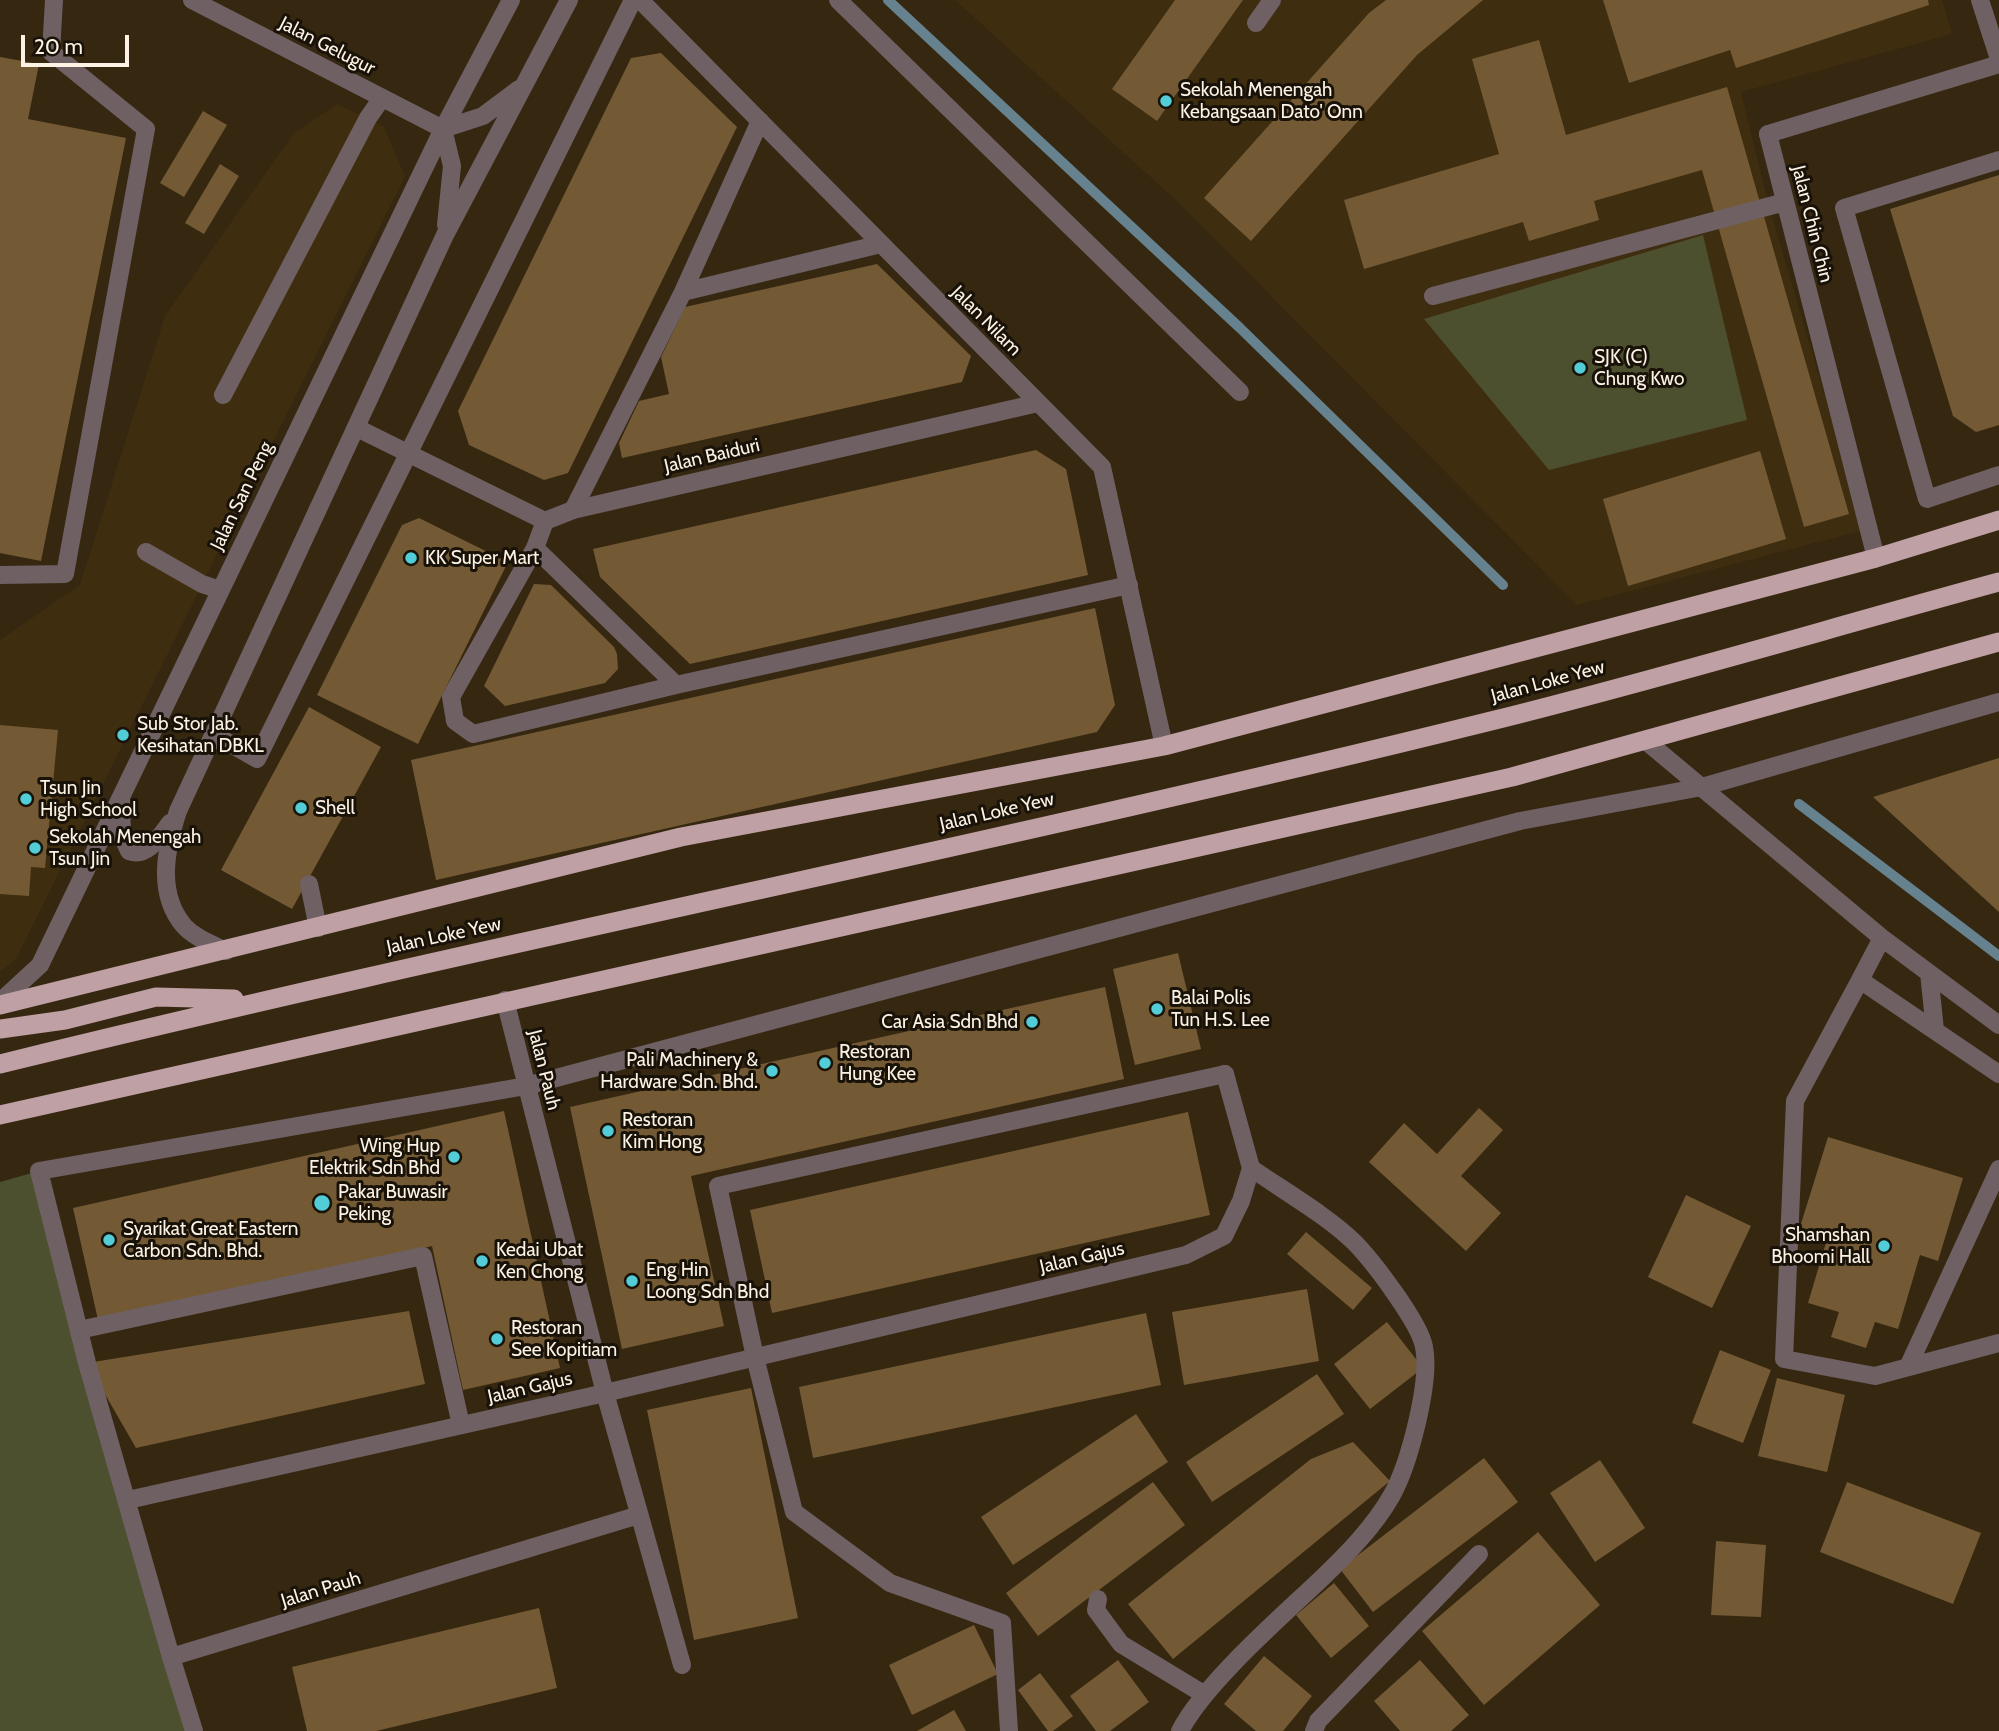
<!DOCTYPE html>
<style>
body{margin:0}
#map{position:relative;width:1999px;height:1731px;overflow:hidden;background:#362711;font-family:Cabin,sans-serif}
canvas{display:block}
.scale{position:absolute;left:21px;top:35px;width:108px;height:32px;box-sizing:border-box;border:4px solid #fdf3e5;border-top:0;padding-left:9px;font-size:21px;line-height:24px;white-space:nowrap;color:#fdf3e5;-webkit-text-stroke:5px #181208;paint-order:stroke}
</style>
<div id="map">
<canvas width="1999" height="1731"></canvas>
<div class="scale">20 m</div>
</div>
<script>
const ctx = document.querySelector('canvas').getContext('2d');
ctx.lineJoin = 'round';
function paint(path, color) { ctx.fillStyle = color; ctx.fill(path, 'evenodd'); }
function trace(path, color, width, dash) { ctx.strokeStyle = color; ctx.lineWidth = width; ctx.lineCap = dash ? 'butt' : 'round'; ctx.setLineDash(dash || []); ctx.stroke(path); }
function write(font, color, halo, rows, align = 'center') {
  ctx.font = font + ' Cabin,sans-serif'; ctx.lineWidth = 6; ctx.setLineDash([]); ctx.textBaseline = 'middle'; ctx.strokeStyle = halo; ctx.fillStyle = color; for (const [text, x, y, turn = 0] of rows) {
    ctx.save(); ctx.translate(x, y); ctx.rotate((+turn || 0) * Math.PI / 180); ctx.textAlign = isNaN(turn) ? turn : align; if (halo) ctx.strokeText(text, 0, 0); ctx.fillText(text, 0, 0); ctx.restore();
  }
}
paint(new Path2D(`
 M955 0H1942L1952 34 1741 92 1769 206 1864 530 1577 605 1178 202Z
 M337 104 384 127 405 176 16 959 0 972V640L80 585 165 316 294 133Z`), '#3f2d0f');
paint(new Path2D(`
 M1703 235 1747 420 1549 470 1424 319Z
 M39 1171 188 1731H0V1182Z`), '#4c502f');
trace(new Path2D(`
 M888 0 1240 328 1503 585
 M1799 804 1999 956`), '#66828e', 10);
paint(new Path2D(`
 M1175 0H1243L1157 121 1112 89Z
 M1386 0H1483L1417 55 1251 241 1204 198 1369 13Z
 M1603 0H1928L1929 5 1736 68 1730 50 1629 83Z
 M1539 40 1566 135 1727 87 1849 514 1804 527 1702 170 1594 201 1599 220 1529 241 1523 222 1364 269 1344 200 1499 154 1472 59Z
 M661 53 737 127 568 473 544 480 469 445 458 411 631 58Z
 M0 57 39 64 28 119 126 138 41 561 0 553Z
 M203 111 227 125 184 197 160 183Z
 M220 164 239 176 204 234 185 223Z
 M1999 175V425L1976 432 1953 416 1890 209Z
 M877 264 971 356 962 382 622 458 619 443 639 401 669 394 661 357 685 307Z
 M1036 450 1066 469 1088 575 690 664 600 577 593 549Z
 M1760 451 1786 539 1628 586 1603 499Z
 M419 518 508 562 418 744 317 695 402 525Z
 M534 584 551 585 614 647 617 654 618 669 605 683 505 706 484 686Z
 M1095 608 1115 705 1097 732 436 880 411 760Z
 M309 707 381 747 292 909 221 870Z
 M0 725 58 730 45 868 31 867 29 896 0 894Z
 M1999 758V912L1873 797Z
 M1178 953 1201 1049 1135 1065 1113 969Z
 M1105 987 1124 1079 691 1176 724 1326 622 1349 570 1107Z
 M1479 1108 1503 1130 1461 1176 1501 1213 1466 1251 1369 1162 1404 1123 1437 1154Z
 M504 1111 560 1368 463 1390 432 1246 98 1320 73 1208Z
 M1188 1112 1210 1215 772 1313 750 1210Z
 M1828 1137 1963 1178 1938 1261 1920 1255 1898 1329 1875 1322 1866 1348 1831 1337 1839 1312 1808 1303 1828 1236 1800 1227Z
 M1686 1195 1751 1226 1712 1308 1648 1277Z
 M1306 1232 1372 1288 1353 1310 1287 1254Z
 M1307 1289 1319 1361 1184 1385 1172 1312Z
 M409 1311 425 1384 136 1448 87 1363Z
 M1146 1313 1161 1385 813 1458 799 1387Z
 M1387 1322 1423 1368 1370 1409 1334 1364Z
 M1720 1350 1771 1370 1743 1443 1692 1423Z
 M1317 1374 1344 1414 1212 1502 1186 1462Z
 M1777 1378 1845 1395 1827 1472 1758 1456Z
 M751 1388 798 1618 694 1640 647 1410Z
 M1136 1414 1168 1462 1013 1565 981 1517Z
 M1353 1442 1390 1481 1173 1659 1128 1604 1311 1459Z
 M1484 1458 1518 1502 1373 1612 1340 1569Z
 M1600 1460 1645 1528 1595 1562 1550 1493Z
 M1153 1482 1185 1525 1038 1636 1006 1593Z
 M1847 1482 1981 1533 1953 1604 1820 1552Z
 M1538 1532 1600 1605 1484 1705 1422 1631Z
 M1716 1541 1766 1545 1761 1617 1711 1615Z
 M1334 1583 1369 1626 1331 1658 1296 1615Z
 M539 1608 557 1688 376 1731H307L292 1667Z
 M974 1625 998 1674 912 1715 889 1665Z
 M1264 1656 1312 1696 1283 1731H1256L1224 1704Z
 M1118 1660 1149 1702 1110 1731H1096L1070 1696Z
 M1420 1660 1469 1715 1451 1731H1400L1374 1701Z
 M1040 1673 1073 1716 1053 1731H1048L1018 1690Z
 M954 1710 966 1731H917Z`), '#735a34');
trace(new Path2D(`
 M838 0 1240 392
 M1256 23 1272 0
 M1768 134 1876 558
 M1999 160 1844 208 1927 499 1999 475
 M683 292 881 244
 M1433 296 1785 202
 M223 395 368 118 382 98
 M357 428 545 521 535 548 676 685 1129 585
 M573 510 683 292 760 121
 M535 548 451 697 455 721 473 734 676 685
 M146 552 202 584 220 590
 M0 575 65 574 146 129 51 52 54 0
 M215 735 257 759 633 0
 M1646 741 1882 938 1999 1025
 M309 884 318 928
 M1929 973 1935 1030
 M1860 980 1882 938
 M1999 1074 1860 980 1795 1101 1784 1359 1875 1376 1999 1343
 M79 1330 423 1256 461 1425
 M1908 1367 1999 1169
 M1098 1599 1096 1610 1121 1644 1205 1695
 M171 1657 194 1731
 M1009 1731 1002 1623 890 1583 794 1512 755 1357 718 1186 1225 1074
 M1180 1731C1204 1684 1280 1618 1320 1580 1346 1555 1374 1527 1392 1495 1409 1464 1431 1382 1424 1347 1420 1323 1372 1260 1354 1242 1329 1217 1281 1189 1251 1168
 M1314 1731 1318 1721 1479 1554`), '#6e6063', 18);
trace(new Path2D(`
 M192 0 443 129
 M640 0 1102 467 1164 746
 M1980 0 1999 59
 M1768 134 1999 64
 M545 521 573 510 1038 403
 M505 1000 605 1393 682 1665
 M128 1500 605 1393 1186 1255 1224 1236 1241 1201 1251 1168 1225 1074
 M639 1515 171 1657 87 1363 39 1171 526 1086 1520 821 1702 787 1999 702`), '#6e6063', 18);
trace(new Path2D(`
 M443 129 452 166 446 225
 M443 129 483 116 519 89
 M121 799 122 836 129 851C148 858 160 836 170 823
 M226 951C212 944 195 938 184 926 156 893 166 848 178 811L445 235 569 0
 M0 1002 40 965 443 129 511 0`), '#6e6063', 18);
trace(new Path2D(`
 M0 1005 681 837 1164 746 1876 558 1999 520
 M0 1029 65 1020 156 997 234 999
 M0 1064C495 942 996 844 1491 721 1661 679 1830 628 1999 582
 M0 1115 1512 777 1999 642`), '#bfa0a5', 19);
for (const [x, y, r, color] of [
 [1166,101,7,"#52ccd6"],
 [1580,368,7,"#52ccd6"],
 [411,558,7,"#52ccd6"],
 [123,735,7,"#52ccd6"],
 [26,799,7,"#52ccd6"],
 [301,808,7,"#52ccd6"],
 [35,848,7,"#52ccd6"],
 [1157,1009,7,"#52ccd6"],
 [1032,1022,7,"#52ccd6"],
 [825,1063,7,"#52ccd6"],
 [772,1071,7,"#52ccd6"],
 [608,1131,7,"#52ccd6"],
 [454,1157,7,"#52ccd6"],
 [322,1203,9,"#52ccd6"],
 [109,1240,7,"#52ccd6"],
 [1884,1246,7,"#52ccd6"],
 [482,1261,7,"#52ccd6"],
 [632,1281,7,"#52ccd6"],
 [497,1339,7,"#52ccd6"]
]) { const dot = new Path2D(); dot.arc(x, y, r, 0, 2 * Math.PI); ctx.fillStyle = color; ctx.fill(dot); trace(dot, '#181208', 2.5); }
write('19px', '#fdf3e5', '#181208', [
 ["Jalan Gelugur",327,46,27],
 ["Jalan Chin Chin",1812,224,76],
 ["Jalan Nilam",986,321,45],
 ["Jalan Baiduri",712,456,-13],
 ["Jalan San Peng",242,496,-64],
 ["Jalan Loke Yew",1548,682,-15],
 ["Jalan Loke Yew",997,812,-13],
 ["Jalan Loke Yew",444,936,-12],
 ["Jalan Pauh",544,1070,76],
 ["Jalan Gajus",1082,1258,-13],
 ["Jalan Gajus",530,1388,-13],
 ["Jalan Pauh",321,1590,-17]
]);
write('19px', '#fdf3e5', '#181208', [
 ["Sekolah Menengah",1180,90],
 ["Kebangsaan Dato' Onn",1180,112],
 ["SJK (C)",1594,357],
 ["Chung Kwo",1594,379],
 ["KK Super Mart",425,558],
 ["Sub Stor Jab.",137,724],
 ["Kesihatan DBKL",137,746],
 ["Tsun Jin",40,788],
 ["High School",40,810],
 ["Shell",315,808],
 ["Sekolah Menengah",49,837],
 ["Tsun Jin",49,859],
 ["Balai Polis",1171,998],
 ["Tun H.S. Lee",1171,1020],
 ["Car Asia Sdn Bhd",1018,1022,"right"],
 ["Restoran",839,1052],
 ["Hung Kee",839,1074],
 ["Pali Machinery &",758,1060,"right"],
 ["Hardware Sdn. Bhd.",758,1082,"right"],
 ["Restoran",622,1120],
 ["Kim Hong",622,1142],
 ["Wing Hup",440,1146,"right"],
 ["Elektrik Sdn Bhd",440,1168,"right"],
 ["Pakar Buwasir",338,1192],
 ["Peking",338,1214],
 ["Syarikat Great Eastern",123,1229],
 ["Carbon Sdn. Bhd.",123,1251],
 ["Shamshan",1870,1235,"right"],
 ["Bhoomi Hall",1870,1257,"right"],
 ["Kedai Ubat",496,1250],
 ["Ken Chong",496,1272],
 ["Eng Hin",646,1270],
 ["Loong Sdn Bhd",646,1292],
 ["Restoran",511,1328],
 ["See Kopitiam",511,1350]
], 'left');
</script>
